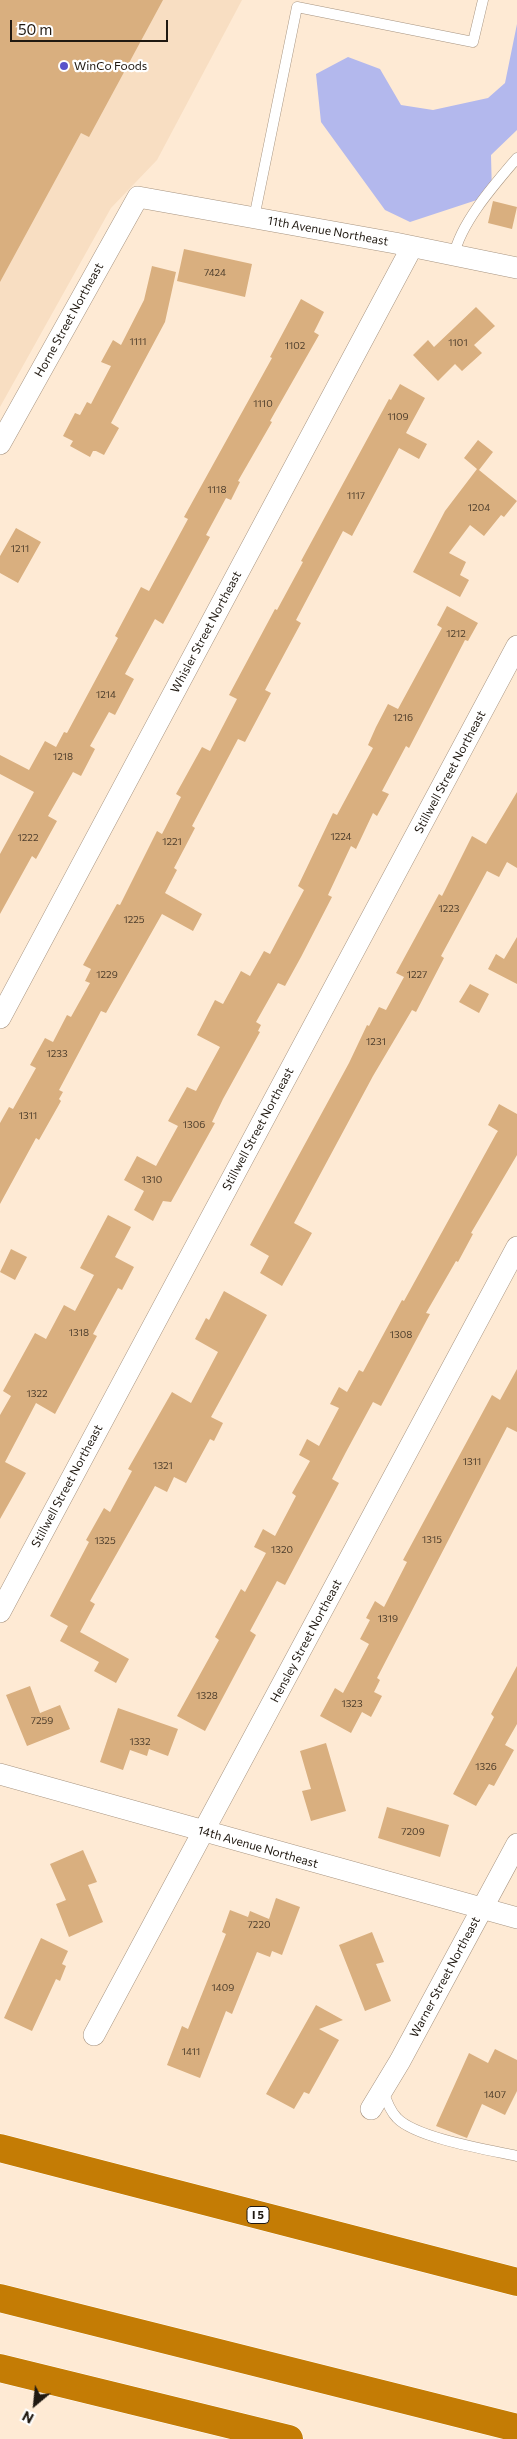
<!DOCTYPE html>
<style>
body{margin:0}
#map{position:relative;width:517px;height:2439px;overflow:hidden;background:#feead4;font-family:Commissioner,sans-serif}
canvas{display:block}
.north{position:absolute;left:10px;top:2379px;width:50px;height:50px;-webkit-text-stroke:4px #fff;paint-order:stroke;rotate:208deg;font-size:14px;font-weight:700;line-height:20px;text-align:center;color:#201911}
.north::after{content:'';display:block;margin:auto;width:18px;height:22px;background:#201911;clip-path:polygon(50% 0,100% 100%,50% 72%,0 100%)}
.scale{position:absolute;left:10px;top:20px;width:158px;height:22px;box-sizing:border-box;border:2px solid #201911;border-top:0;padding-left:6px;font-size:15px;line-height:18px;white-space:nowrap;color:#201911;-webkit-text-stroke:4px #fff;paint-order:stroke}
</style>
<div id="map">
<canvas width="517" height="2439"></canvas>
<div class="north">N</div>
<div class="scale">50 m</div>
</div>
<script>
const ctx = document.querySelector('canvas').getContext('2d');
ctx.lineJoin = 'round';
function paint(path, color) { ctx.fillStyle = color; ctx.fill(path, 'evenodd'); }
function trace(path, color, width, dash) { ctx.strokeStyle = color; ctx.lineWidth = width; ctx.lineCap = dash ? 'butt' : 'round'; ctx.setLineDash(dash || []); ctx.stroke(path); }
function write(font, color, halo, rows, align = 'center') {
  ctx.font = font + ' Commissioner,sans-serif'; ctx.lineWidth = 4.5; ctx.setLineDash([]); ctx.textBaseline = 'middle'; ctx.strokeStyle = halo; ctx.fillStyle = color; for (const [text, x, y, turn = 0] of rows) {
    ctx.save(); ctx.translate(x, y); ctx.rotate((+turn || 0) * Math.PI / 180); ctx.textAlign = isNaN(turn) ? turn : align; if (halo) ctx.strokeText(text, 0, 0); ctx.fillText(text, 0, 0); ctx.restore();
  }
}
paint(new Path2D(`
 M0 0H242L157 160 111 208 0 407Z`), '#f8dec2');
paint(new Path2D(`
 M517 24V130L491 155 492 195 410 222 385 210 321 122 316 74 348 57 380 69 401 105 433 110 488 98 505 83Z`), '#b3b8ed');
paint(new Path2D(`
 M0 0H163L89 137 81 133 0 282Z
 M493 201 517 207 512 229 488 223Z
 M184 249 252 264 245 297 177 281Z
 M152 266 176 272 165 322 111 423 119 428 104 455 96 451H93L90 457 70 446 73 441 63 436 75 413 80 415 87 402 91 404 111 366 101 362 113 340 121 345 144 300Z
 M301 299 324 312 314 332 319 335 270 421 272 422 238 481 240 482 231 500 226 498 206 535 210 537 163 624 155 619 125 674 134 679 115 715 109 712 90 746 95 749 81 776 73 772 48 816 57 821 36 859 32 856 0 914V854L34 792 0 774V755L29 770 45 741 56 747 64 732 67 733 118 638 115 636 141 587 149 591 188 519 184 517 272 358 270 357Z
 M476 307 495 326 474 345 482 353 462 371 455 364 438 381 413 355 428 340 434 347Z
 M400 384 425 398 406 433 427 444 419 459 399 448 352 536 343 531 296 620 301 623 265 690 271 693 245 742 238 739 192 826 195 828 174 868 177 870 165 893 202 914 193 931 162 914 106 1013 101 1011 59 1090 63 1092 59 1099 61 1101 39 1140 36 1138 0 1204V1123L9 1107 13 1109 36 1068 30 1065 45 1038 53 1042 67 1015 71 1017 90 983 85 981 91 969 83 965 117 904 120 905 157 831 162 834 181 797 176 794 202 747 210 751 237 699 229 695 275 609 277 610 303 562 301 561 389 399 391 400Z
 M478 440 493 452 479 470 517 501 504 517 501 515 484 536 470 525 449 553 466 562 460 575 469 580 460 597 413 572 445 511 477 469 464 458Z
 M16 528 41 542 18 583 0 573V556Z
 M447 606 478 623 468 641 465 640 409 748 406 746 382 791 389 794 377 816 373 813 356 849 351 846 328 895 332 897 301 957 285 986 278 983 256 1022 261 1025 258 1031 260 1032 223 1099 212 1122 215 1123 171 1202 163 1201 153 1221 134 1210 144 1191 124 1180 137 1156 156 1166 178 1126 168 1121 187 1087 196 1091 220 1047 197 1035 215 1000 223 1004 241 971 250 976 264 951 270 954 304 890 298 886 333 813 337 815 373 748 368 745 376 727 388 704 398 709 442 628 437 625Z
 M517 792V868L507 862 499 877 487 871 441 956 444 958 416 1012 412 1010 373 1076 294 1223 312 1233 282 1286 260 1273 269 1256 250 1245 349 1063 367 1025 369 1026 379 1007 386 1010 404 977 396 973 439 894 442 896 472 836 486 844Z
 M517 937V984L488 969 496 954 504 959Z
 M470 984 489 994 479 1013 459 1002Z
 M499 1104 517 1114V1155L471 1233 473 1234 458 1262 456 1261 426 1313 430 1314 381 1406 373 1402 346 1452 332 1479 339 1483 285 1585 277 1581 250 1631 256 1635 205 1731 177 1716 219 1640 215 1637 241 1589 245 1592 266 1553 254 1547 263 1529 275 1536 296 1496 292 1493 310 1461 299 1455 307 1439 319 1446 339 1408 330 1404 339 1387 347 1392 359 1370 363 1372 402 1300 404 1301 496 1134 498 1131 488 1125Z
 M108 1215 131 1227 115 1257 134 1267 122 1290 118 1288 93 1334 97 1336 55 1414 36 1403 5 1462 26 1473 0 1519V1415L11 1396 3 1391 35 1333 46 1339 64 1305 75 1311 94 1275 80 1268Z
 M11 1249 27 1257 15 1280 0 1272Z
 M224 1291 267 1315 211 1417 223 1423 214 1441 210 1439 186 1483 174 1477 167 1492 155 1486 90 1601 95 1604 80 1632 129 1659 116 1683 94 1671 99 1662 60 1641 68 1626 50 1616 89 1542 86 1540 104 1508 110 1512 132 1471 128 1469 172 1392 191 1403 218 1352 195 1339 206 1318 209 1320Z
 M517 1369V1432L507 1427 377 1678 380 1680 374 1692 382 1696 371 1717 362 1712 351 1733 320 1716 335 1688 343 1693 369 1644 360 1639 370 1620 366 1618 375 1601 384 1607 407 1562 403 1560 492 1395 500 1400Z
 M517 1666V1724L505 1745 514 1750 494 1786 489 1784 476 1806 453 1794 494 1717 491 1714Z
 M30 1686 40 1713 60 1705 70 1729 27 1746 6 1695Z
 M118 1708 178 1729 168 1756 149 1749 147 1756 130 1750 123 1770 100 1762Z
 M326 1743 346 1811 311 1821 302 1791 311 1789 300 1751Z
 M387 1807 449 1825 440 1857 378 1838Z
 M83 1850 97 1882 88 1885 103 1922 69 1937 56 1904 66 1900 50 1864Z
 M276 1898 300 1907 282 1955 272 1951 270 1957 257 1952 232 2014 226 2011 200 2078 167 2065 182 2026 188 2029 226 1934 222 1932 230 1910 248 1917 250 1911 269 1919Z
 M372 1932 384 1962 376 1964 391 2001 365 2011 339 1945Z
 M41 1938 68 1951 62 1964 66 1966 60 1981 56 1979 32 2031 4 2018Z
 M316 2005 343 2020 319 2029 339 2040 309 2094 304 2092 294 2109 266 2094Z
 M495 2049 517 2060V2091L505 2115 482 2104 467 2138 436 2126 469 2053 488 2063Z`), '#d9af7f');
const service = new Path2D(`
 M254 218 297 7 473 42 483 0
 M454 255C461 222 495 184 517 158
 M383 2090C386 2100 390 2111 397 2118 416 2138 489 2150 517 2156`);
const minor = new Path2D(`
 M0 444 138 197 395 243 517 268
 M0 1018 412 247
 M0 1612 517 646
 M0 1774 517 1918
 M94 2035 517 1247
 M371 2109 400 2061 517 1844`);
const motorway = new Path2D(`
 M0 2148 517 2282
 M0 2298 517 2428
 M0 2368 289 2439`);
trace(service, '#a79480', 11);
trace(minor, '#a79480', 22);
trace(motorway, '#fff', 29);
trace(service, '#fff', 10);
trace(minor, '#fff', 21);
trace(motorway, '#c47c05', 28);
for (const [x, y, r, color] of [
 [64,66,5,"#5852ca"]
]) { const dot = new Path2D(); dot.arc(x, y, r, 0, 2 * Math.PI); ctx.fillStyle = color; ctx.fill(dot); trace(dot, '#fff', 2); }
write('10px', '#4e3e2c', null, [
 ["7424",215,273],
 ["1111",138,342],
 ["1101",458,343],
 ["1102",295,346],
 ["1110",263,404],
 ["1109",398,417],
 ["1118",217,490],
 ["1117",356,496],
 ["1204",479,508],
 ["1211",20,549],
 ["1212",456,634],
 ["1214",106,695],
 ["1216",403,718],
 ["1218",63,757],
 ["1224",341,837],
 ["1222",28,838],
 ["1221",172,842],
 ["1223",449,909],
 ["1225",134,920],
 ["1229",107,975],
 ["1227",417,975],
 ["1231",376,1042],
 ["1233",57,1054],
 ["1311",28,1116],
 ["1306",194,1125],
 ["1310",152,1180],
 ["1318",79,1333],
 ["1308",401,1335],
 ["1322",37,1394],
 ["1311",472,1462],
 ["1321",163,1466],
 ["1315",432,1540],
 ["1325",105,1541],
 ["1320",282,1550],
 ["1319",388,1619],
 ["1328",207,1696],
 ["1323",352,1704],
 ["7259",42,1721],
 ["1332",140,1742],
 ["1326",486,1767],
 ["7209",413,1832],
 ["7220",259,1925],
 ["1409",223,1988],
 ["1411",191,2052],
 ["1407",495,2095]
]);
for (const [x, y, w] of [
 [258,2215,22]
]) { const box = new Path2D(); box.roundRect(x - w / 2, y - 8.5, w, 17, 4); ctx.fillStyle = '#fff'; ctx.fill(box); trace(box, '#201911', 1); }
write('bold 11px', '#201911', null, [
 ["I 5",258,2215]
]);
write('12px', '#201911', '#fff', [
 ["WinCo Foods",74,66]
], 'left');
write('12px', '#201911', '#fff', [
 ["11th Avenue Northeast",328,231,10],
 ["Horne Street Northeast",69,320,-61],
 ["Whisler Street Northeast",206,632,-62],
 ["Stillwell Street Northeast",450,772,-62],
 ["Stillwell Street Northeast",258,1129,-62],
 ["Stillwell Street Northeast",67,1486,-62],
 ["Hensley Street Northeast",306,1641,-62],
 ["14th Avenue Northeast",258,1847,16],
 ["Warner Street Northeast",445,1977,-62]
]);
</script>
